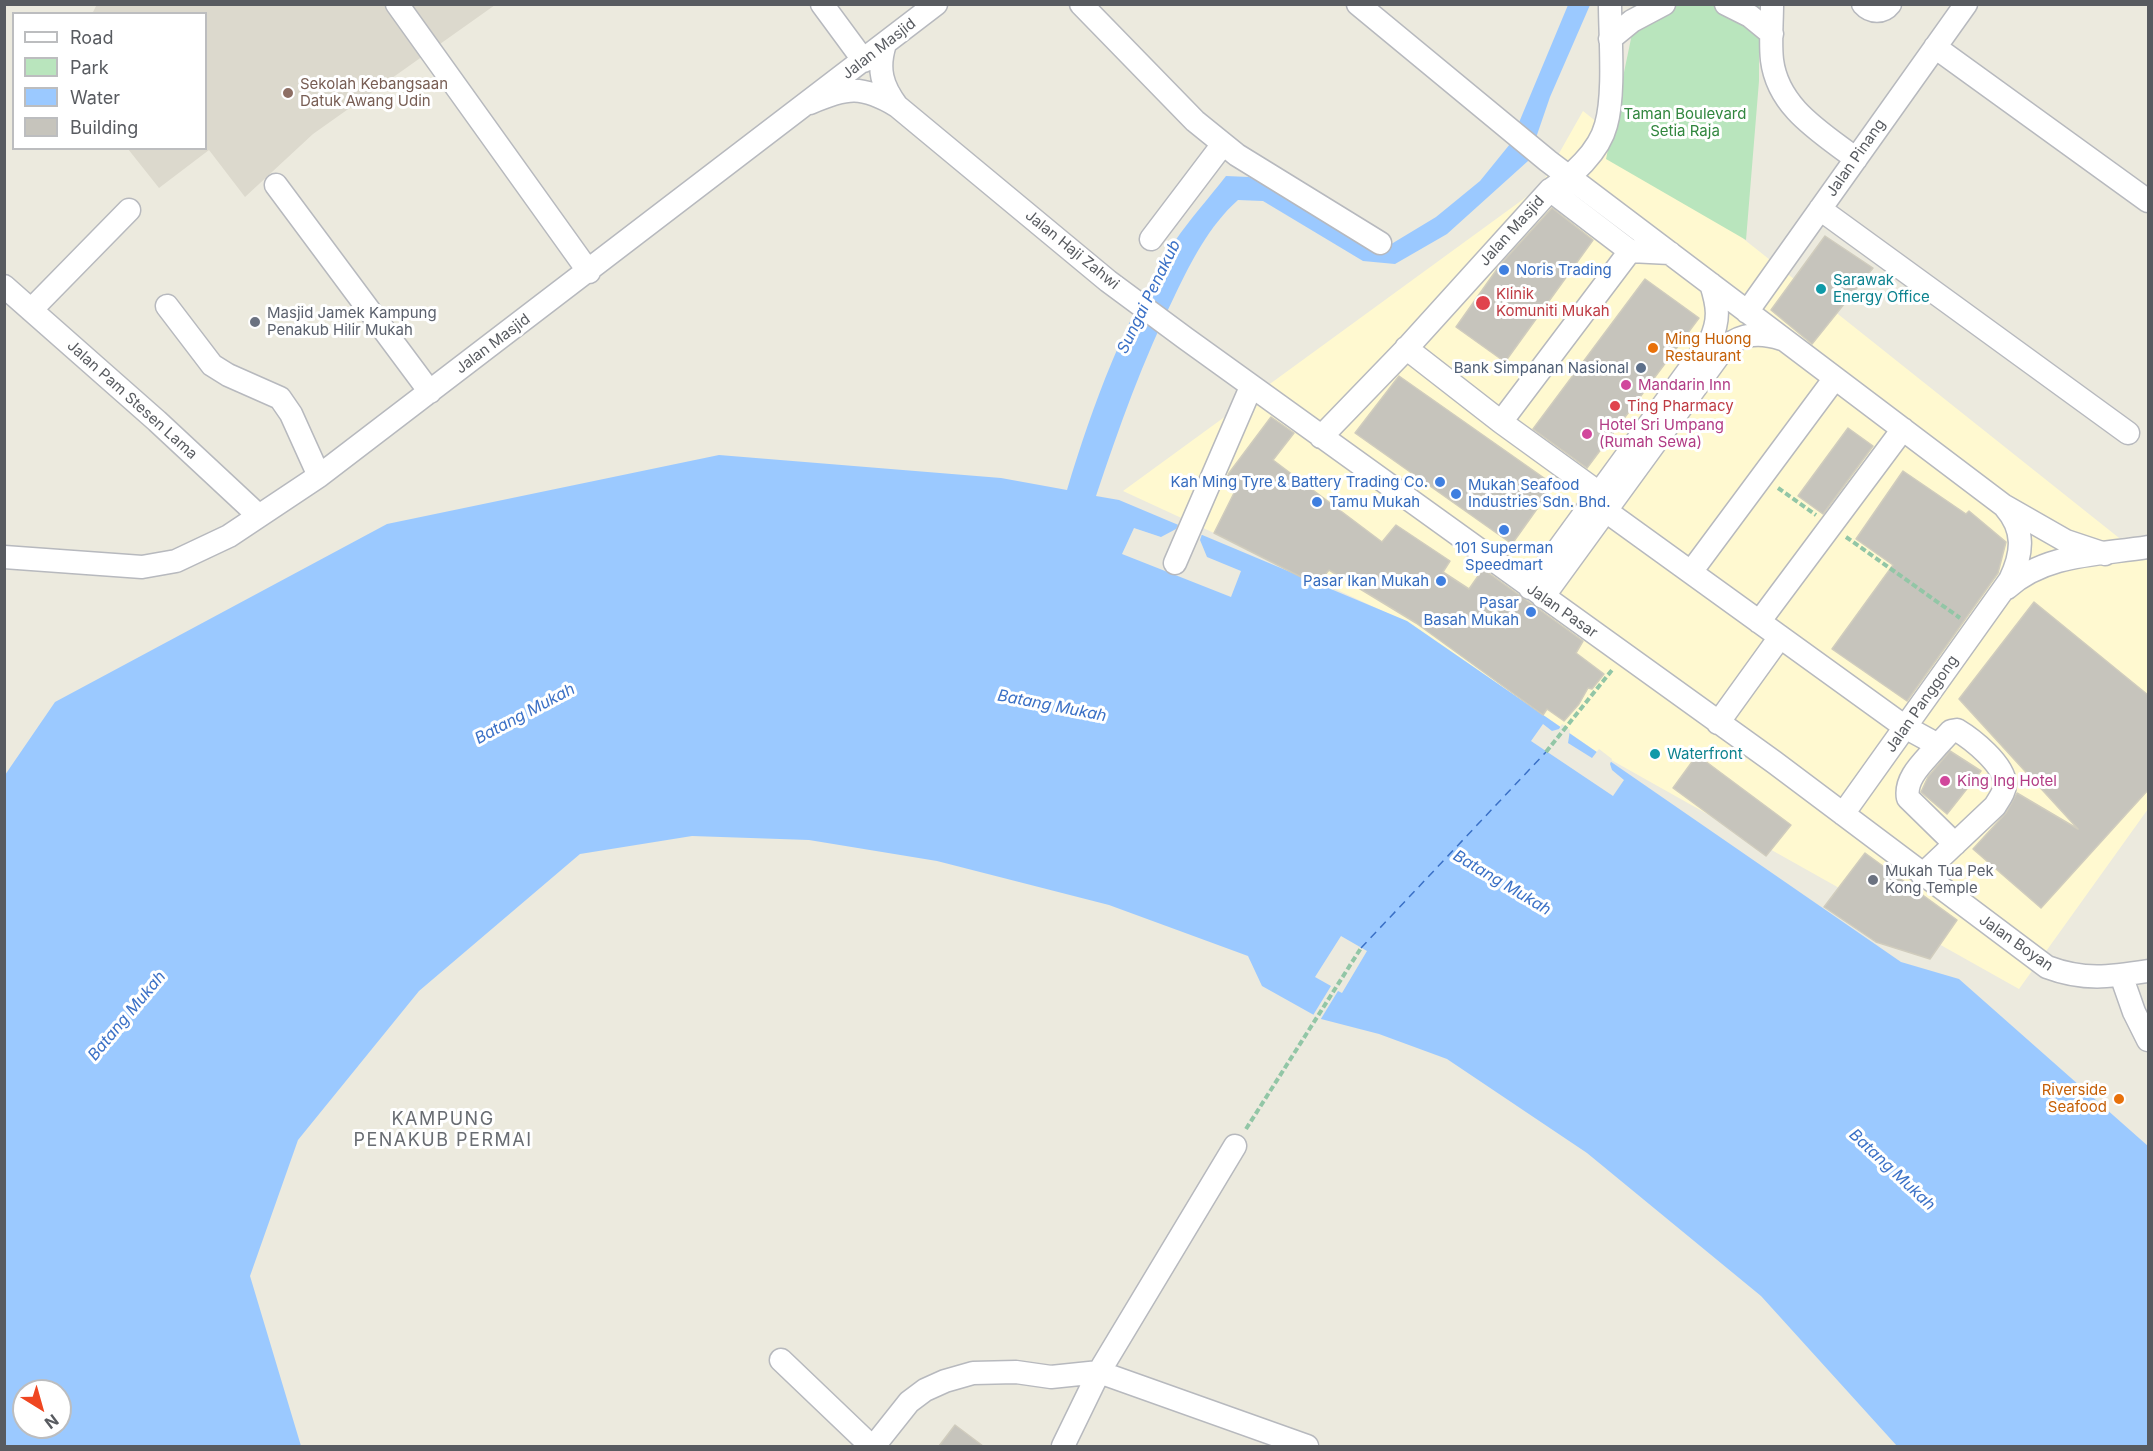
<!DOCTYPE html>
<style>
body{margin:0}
#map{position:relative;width:2153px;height:1451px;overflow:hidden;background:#eceade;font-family:Inter,sans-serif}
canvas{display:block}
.frame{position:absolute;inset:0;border:6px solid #585b60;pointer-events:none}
.legend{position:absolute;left:12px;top:12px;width:195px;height:138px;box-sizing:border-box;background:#fff;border:2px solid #bcbdbf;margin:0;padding:8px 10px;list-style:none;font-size:18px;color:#585b60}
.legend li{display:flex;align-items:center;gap:12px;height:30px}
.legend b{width:30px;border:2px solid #bcbdbf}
.north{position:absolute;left:12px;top:1379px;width:60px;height:60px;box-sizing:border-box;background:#fff;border:2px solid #bcbdbf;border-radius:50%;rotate:143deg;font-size:16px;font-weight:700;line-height:24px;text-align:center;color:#585b60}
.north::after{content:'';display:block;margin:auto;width:21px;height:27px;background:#ef4621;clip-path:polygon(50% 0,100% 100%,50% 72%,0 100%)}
</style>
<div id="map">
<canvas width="2153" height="1451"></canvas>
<div class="frame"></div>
<ul class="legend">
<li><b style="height:8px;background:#fff"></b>Road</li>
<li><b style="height:16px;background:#b9e5bd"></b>Park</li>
<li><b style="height:16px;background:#9bc9ff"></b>Water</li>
<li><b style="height:16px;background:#c6c4bc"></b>Building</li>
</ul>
<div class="north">N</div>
</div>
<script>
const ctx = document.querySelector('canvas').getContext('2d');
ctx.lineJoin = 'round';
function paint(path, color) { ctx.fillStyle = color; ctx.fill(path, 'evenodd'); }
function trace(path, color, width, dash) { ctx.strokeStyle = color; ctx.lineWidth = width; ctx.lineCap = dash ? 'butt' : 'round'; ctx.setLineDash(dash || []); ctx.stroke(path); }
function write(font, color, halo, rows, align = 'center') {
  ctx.font = font + ' Inter,sans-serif'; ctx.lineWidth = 6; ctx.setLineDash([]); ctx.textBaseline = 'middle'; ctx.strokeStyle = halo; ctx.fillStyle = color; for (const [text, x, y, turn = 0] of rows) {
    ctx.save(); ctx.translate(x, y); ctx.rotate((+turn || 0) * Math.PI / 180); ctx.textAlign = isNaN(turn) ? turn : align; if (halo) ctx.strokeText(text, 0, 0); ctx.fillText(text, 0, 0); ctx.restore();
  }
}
paint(new Path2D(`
 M1583 111 2148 561V809L2019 989 1597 752 1411 624 1123 491 1540 187Z`), '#fff9d0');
paint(new Path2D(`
 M97 4 495 5 313 134 245 197 209 150 159 188 128 149 206 148V14H92Z`), '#dcd9cd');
paint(new Path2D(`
 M1633 5H1759V81L1746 240 1606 159 1633 29Z`), '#b9e5bd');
paint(new Path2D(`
 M1568 5H1590L1550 97 1528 161 1447 234 1395 264 1363 261 1263 201 1238 200C1209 226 1192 260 1175 295 1143 360 1119 427 1096 496L1119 500 1407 621 1901 962 1959 979 2148 1146V1446H1897L1761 1296 1587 1153 1447 1059 1379 1034 1321 1019 1262 986 1248 956 1109 905 937 861 809 840 692 836 580 854 419 991 298 1140 250 1276 301 1446H5V775L55 702 387 524 719 455 1001 478 1067 490C1093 404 1125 317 1175 241 1190 219 1209 198 1226 176L1249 177 1388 246 1436 217 1480 181 1510 144ZM24 1391H60V1427H24Z`), '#9bc9ff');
paint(new Path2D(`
 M1178 525 1202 534 1200 540 1207 557 1241 571 1231 597 1122 554 1134 528 1161 537 1176 529Z
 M1543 724 1552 731 1559 729 1562 724 1570 730 1568 743 1592 758 1599 749 1612 759 1610 764 1612 770 1624 780 1613 796 1531 741Z
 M1341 936 1367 951 1342 993 1338 991 1319 1022 1312 1017 1331 986 1315 977Z`), '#eceade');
trace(new Path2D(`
 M1361 948 1546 752`), '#3a70c6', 1.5, [8, 6]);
const building = new Path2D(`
 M1552 208 1593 240 1505 362 1456 327 1500 265Z
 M1825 236 1873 268 1812 344 1771 310Z
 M1645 279 1699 318 1587 468 1533 429Z
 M1399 376 1554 485 1512 544 1355 433Z
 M1271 417 1294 433 1273 460 1382 542 1396 525 1450 561 1443 572 1469 589 1483 569 1583 641 1576 653 1604 674 1592 689 1588 688 1579 704 1564 721 1547 709 1543 715 1416 623 1329 570 1317 585 1214 533 1235 491 1224 483 1229 473Z
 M1848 428 1873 446 1823 514 1798 496Z
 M1903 471 1966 514 1969 511 2006 542 1998 573 1907 701 1832 649 1893 565 1856 539Z
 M2034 602 2148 695V790L2041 908 1973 849 2006 813 2017 793 2078 829 1959 699Z
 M1950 751 1981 771 1947 814 1921 792 1928 777Z
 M1697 755 1791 825 1766 856 1673 788Z
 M1865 853 1957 920 1930 959 1876 942 1824 907Z
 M955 1425 983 1446H939Z`);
paint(building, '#c6c4bc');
trace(building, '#d0ccbd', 1.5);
const minor = new Path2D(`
 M397 4 589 272
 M822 4 864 61
 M1081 4 1195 121 1237 155 1380 243
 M1358 4 1548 161 2003 505 2066 541 2105 554
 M1726 4 1750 16 1772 34
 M1772 4C1772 23 1770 42 1772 60 1778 108 1821 132 1856 159
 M1863 4C1871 13 1883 13 1890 4
 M1610 39 1632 21 1664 4
 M885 44C877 69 882 86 897 106
 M1935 47 2148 201
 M810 103C847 87 862 85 897 106L1108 281 1185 338 1774 762 2047 967C2084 981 2110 977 2148 971
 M276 185 430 392
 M1550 190 1630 251
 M1820 209 2128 433
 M1151 239 1223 144
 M4 286 157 421 259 516
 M167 306 212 365 228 375 280 398 291 414 319 476
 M31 310 129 210
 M1747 312 1966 4
 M1406 348 1501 422
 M1321 437 1406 349 1550 190C1572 176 1599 152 1606 125 1615 94 1610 38 1610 4
 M1599 493 1501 422 1630 251 1670 253
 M1606 511 1905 727 1938 745 1951 731 1957 730C1972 739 2004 764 2005 784 2005 792 1999 799 1995 806L1922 875
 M4 557 142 567 176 561 229 536 319 476 936 4
 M1175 563 1251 387
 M1691 572 1835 378
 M1530 588 1710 341C1720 320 1718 306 1711 284
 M2007 588C2046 553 2099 555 2148 547
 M1543 597 1725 347C1743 333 1760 332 1782 339
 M1759 622 1903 429
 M1718 723 1780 637
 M1938 745C1926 760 1904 777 1908 798L1955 844
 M1843 814 2010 580C2023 553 2025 530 2005 507
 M2121 975 2134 1012 2148 1040
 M781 1360 871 1446
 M874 1446 909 1402 925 1390 945 1381 973 1373 1016 1372 1051 1377 1099 1372 1307 1446
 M1063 1446 1099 1372 1235 1146`);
trace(minor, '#b7b9be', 25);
trace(new Path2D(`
 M1778 488 1816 515
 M1846 537 1960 618
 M1546 752 1612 670
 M1246 1129 1361 948`), '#92c6a6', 4, [6, 3]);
trace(minor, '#fff', 22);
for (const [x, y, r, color] of [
 [288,93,6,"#8d6e63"],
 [1504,270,6,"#3f7fe0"],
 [1821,289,6,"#0f9aa8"],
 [1483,303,8,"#e0444e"],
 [255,322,6,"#6b7280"],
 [1653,348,6,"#e8710a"],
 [1641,368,6,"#5c6f8a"],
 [1626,385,6,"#d1479c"],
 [1615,406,6,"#e0444e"],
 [1587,434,6,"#d1479c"],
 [1440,482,6,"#3f7fe0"],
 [1456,494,6,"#3f7fe0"],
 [1317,502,6,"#3f7fe0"],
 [1504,530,6,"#3f7fe0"],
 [1441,581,6,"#3f7fe0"],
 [1531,612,6,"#3f7fe0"],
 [1655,754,6,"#0f9aa8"],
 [1945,781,6,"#d1479c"],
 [1873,880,6,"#6b7280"],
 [2119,1099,6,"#e8710a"]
]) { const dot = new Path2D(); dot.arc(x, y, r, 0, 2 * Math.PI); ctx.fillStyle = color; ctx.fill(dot); trace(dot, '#fff', 2); }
write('15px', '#585b60', '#fff', [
 ["Jalan Masjid",879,49,-38],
 ["Jalan Pinang",1856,158,-55],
 ["Jalan Masjid",1512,231,-48],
 ["Jalan Haji Zahwi",1072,250,39],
 ["Jalan Masjid",493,344,-37],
 ["Jalan Pam Stesen Lama",132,400,42],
 ["Jalan Pasar",1562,611,35],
 ["Jalan Panggong",1922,704,-55],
 ["Jalan Boyan",2016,943,35]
]);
write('15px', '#785e54', '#fff', [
 ["Sekolah Kebangsaan",300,84],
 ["Datuk Awang Udin",300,101]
], 'left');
write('15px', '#31863e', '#fff', [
 ["Taman Boulevard",1685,114],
 ["Setia Raja",1685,131]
]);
write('15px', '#366cbe', '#fff', [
 ["Noris Trading",1516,270],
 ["Kah Ming Tyre & Battery Trading Co.",1428,482,"right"],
 ["Mukah Seafood",1468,485],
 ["Industries Sdn. Bhd.",1468,502],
 ["Tamu Mukah",1329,502],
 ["101 Superman",1504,548,"center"],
 ["Speedmart",1504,565,"center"],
 ["Pasar Ikan Mukah",1429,581,"right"],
 ["Pasar",1519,603,"right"],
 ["Basah Mukah",1519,620,"right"]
], 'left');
write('15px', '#0d838f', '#fff', [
 ["Sarawak",1833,280],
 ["Energy Office",1833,297],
 ["Waterfront",1667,754]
], 'left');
write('15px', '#be3a42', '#fff', [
 ["Klinik",1496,294],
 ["Komuniti Mukah",1496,311],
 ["Ting Pharmacy",1627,406]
], 'left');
write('15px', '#5b616d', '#fff', [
 ["Masjid Jamek Kampung",267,313],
 ["Penakub Hilir Mukah",267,330],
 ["Mukah Tua Pek",1885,871],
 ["Kong Temple",1885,888]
], 'left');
write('15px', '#c56008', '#fff', [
 ["Ming Huong",1665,339],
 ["Restaurant",1665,356],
 ["Riverside",2107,1090,"right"],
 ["Seafood",2107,1107,"right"]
], 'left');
write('15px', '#4e5e75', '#fff', [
 ["Bank Simpanan Nasional",1629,368]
], 'right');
write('15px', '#b23c85', '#fff', [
 ["Mandarin Inn",1638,385],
 ["Hotel Sri Umpang",1599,425],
 ["(Rumah Sewa)",1599,442],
 ["King Ing Hotel",1957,781]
], 'left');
write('italic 16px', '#3a70c6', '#fff', [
 ["Sungai Penakub",1149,297,-64],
 ["Batang Mukah",1052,706,11],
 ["Batang Mukah",525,714,-28],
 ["Batang Mukah",1502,883,31],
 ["Batang Mukah",127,1016,-50],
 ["Batang Mukah",1892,1170,43]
]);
ctx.letterSpacing = '1.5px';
write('18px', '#686c72', '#fff', [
 ["KAMPUNG",443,1120],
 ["PENAKUB PERMAI",443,1141]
]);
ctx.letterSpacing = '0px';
</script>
